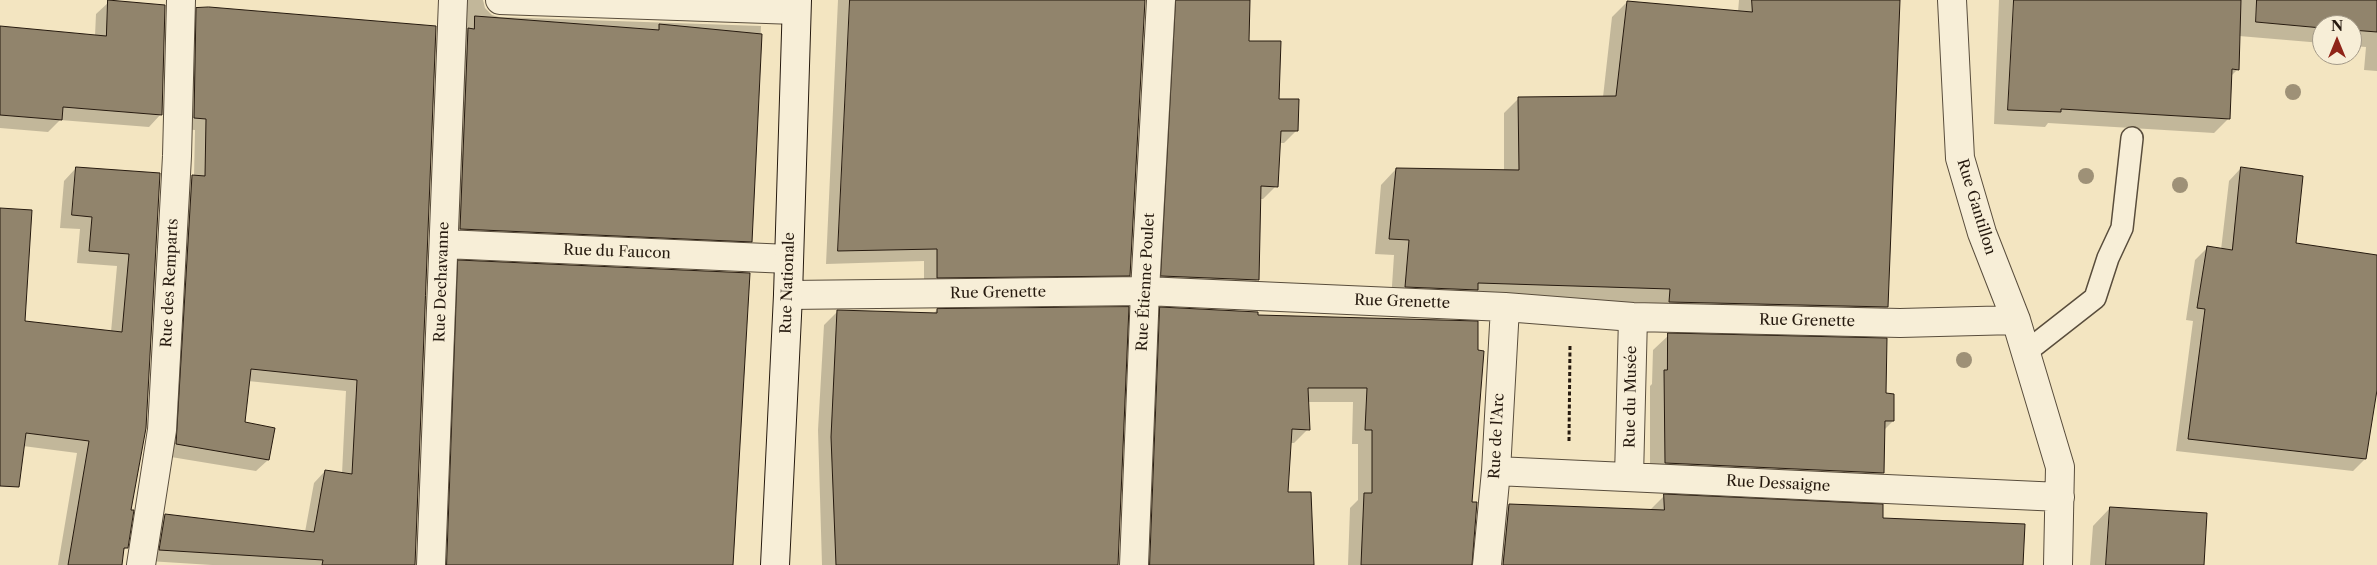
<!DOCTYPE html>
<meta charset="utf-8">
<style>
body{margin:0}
#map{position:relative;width:2377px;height:565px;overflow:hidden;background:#f3e5c1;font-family:"Libre Caslon Text",serif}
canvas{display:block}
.north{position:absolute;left:2312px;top:15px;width:50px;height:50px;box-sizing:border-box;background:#f7eed7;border:1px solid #a39987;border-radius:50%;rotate:0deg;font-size:14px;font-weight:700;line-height:20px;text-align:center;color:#261a0f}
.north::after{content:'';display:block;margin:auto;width:18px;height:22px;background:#8f2418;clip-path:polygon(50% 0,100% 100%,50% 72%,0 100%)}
</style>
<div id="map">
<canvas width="2377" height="565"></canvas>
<div class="north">N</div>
</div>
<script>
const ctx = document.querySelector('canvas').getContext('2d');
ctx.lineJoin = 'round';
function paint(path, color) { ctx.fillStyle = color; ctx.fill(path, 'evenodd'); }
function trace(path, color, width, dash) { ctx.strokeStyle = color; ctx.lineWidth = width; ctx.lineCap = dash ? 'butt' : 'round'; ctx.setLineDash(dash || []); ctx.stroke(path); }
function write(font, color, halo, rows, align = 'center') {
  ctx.font = font + ' "Libre Caslon Text",serif'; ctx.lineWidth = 4.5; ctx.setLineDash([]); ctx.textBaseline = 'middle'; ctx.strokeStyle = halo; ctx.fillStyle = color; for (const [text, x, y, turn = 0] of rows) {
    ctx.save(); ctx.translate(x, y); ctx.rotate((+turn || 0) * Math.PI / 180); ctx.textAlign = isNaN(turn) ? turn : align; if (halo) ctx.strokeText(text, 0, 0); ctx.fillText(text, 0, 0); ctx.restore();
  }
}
paint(new Path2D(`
 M463 0H483L485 8 492 15 499 17 761 26 751 241 738 254 448 241Z
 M838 0H1144L1129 275 1116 288 924 290V261L826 264Z
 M1157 0H1249L1248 42 1278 100 1297 130 1284 143H1279L1276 186 1263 199H1259L1257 280 1244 293 1149 289Z
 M1739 0H1898L1887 307 1872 322 1655 317V303L1469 297 1391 301 1394 255 1375 254 1381 185 1396 169 1504 171V113L1519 98 1603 97 1612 17 1627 2 1738 12Z
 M1999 0H2377V71L2364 70 2366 47 2352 46V25H2322V43L2239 36 2238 69 2231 76 2229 118 2214 133 2048 123 2045 127 1994 124Z
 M109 2 161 114 149 127 60 120 48 132 0 128V28L95 36 96 14Z
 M197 9 435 27 414 565H212L148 561 154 527 165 515 305 532 314 483 325 471 342 474 346 391 248 381 243 423 268 460 256 471 165 456 180 188 194 177 195 130 183 129 185 20Z
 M76 168 159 174 127 547 122 552 120 565H58L77 453 23 446 0 460V209L24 322 111 332 117 266 77 263 80 229 60 228 64 181Z
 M2241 168 2294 244 2377 280V382L2365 459 2353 471 2176 451 2193 321 2186 320 2195 260 2207 248 2221 250 2229 181Z
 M459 262 732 565H436L447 273Z
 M1160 309 1257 316 1477 323 1470 565H1348L1350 508 1358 500V444H1352L1353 402H1307L1308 429 1294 443H1290L1286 493 1312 565H1137L1147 323Z
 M937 310 1117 565H822L818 430 824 325 838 311 933 314Z
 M1669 335 1893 421 1884 430 1883 473 1867 488 1650 478V386L1652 384 1653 350Z
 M1664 496 1881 519 2022 565H1491L1495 519 1509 505 1650 510Z
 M2110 508 2202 565H2090L2093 526Z`), '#0003');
const building = new Path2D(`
 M108 0 165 5 162 115 63 107 62 120 0 115V26L106 36Z
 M850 0H1145L1130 276 937 278V249L838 251Z
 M1176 0H1250L1249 41H1281L1279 99H1299L1298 131H1281L1278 187 1261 186 1259 280 1161 276Z
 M1752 0H1900L1888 307 1669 302 1670 289 1478 283V290L1405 287 1409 240 1389 239 1396 168 1519 170 1518 97 1616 96 1627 1 1752 12Z
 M2014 0H2241L2239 70 2232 69 2230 119 2061 109V112L2008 110Z
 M2257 0H2377V32L2352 30V25H2322V28L2256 22Z
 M209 7 436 26 415 565H322L323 560 159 550 165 514 314 532 325 470 352 474 357 380 251 369 245 422 275 428 269 460 176 444 192 175 205 176 206 119 194 118 196 8Z
 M475 16 659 30V24L762 34 752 242 460 229 468 28 474 29Z
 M76 167 160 173 146 428 131 510H134L128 548H124L122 565H68L89 441 26 433 19 487 0 486V208L32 210 25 321 122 332 129 254 89 251 92 217 72 215Z
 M2241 167 2303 176 2296 243 2377 255V390L2366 459 2188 439 2205 309 2197 308 2207 246 2232 250Z
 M458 260 750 273 733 565H447Z
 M1129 307 1118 565H836L831 437 837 310 937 313V309Z
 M1160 307 1258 312V315L1478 321V350L1484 351 1472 502H1477L1472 565H1361L1364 493H1372V430H1365L1367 388H1308L1310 430 1292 429 1288 492H1311L1314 565H1150Z
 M1668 333 1887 338 1886 393 1894 394V421H1885L1884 473 1665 463 1664 370H1667Z
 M1664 494 1883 504V518L2025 524 2023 565H1503L1509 504 1664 510Z
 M2110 507 2207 513 2204 565H2106Z`);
paint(building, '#91846c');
trace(building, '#261a0f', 1);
const service = new Path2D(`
 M2026 352 2095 298 2108 258 2122 228 2132 138`);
const minor = new Path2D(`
 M500 0 796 10
 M1952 0 1960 158 1982 233 2016 320 2060 467 2058 565
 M444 244 789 259
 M788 295 1145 291 1505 307 1633 317 1900 323 2016 320
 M1496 471 2060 497
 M1629 477 1633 317
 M141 565 162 430 177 156 181 0
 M431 565 453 0
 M1134 565 1145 291 1161 0
 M1487 565 1496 471 1505 307`);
const secondary = new Path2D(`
 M775 565 788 295 797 0`);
trace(service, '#594d3c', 24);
trace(minor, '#594d3c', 30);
trace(secondary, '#261a0f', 30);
trace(new Path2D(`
 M1569 441 1570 345`), '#261a0f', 3, [4, 2.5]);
trace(service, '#f7eed7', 21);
trace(minor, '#f7eed7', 28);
trace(secondary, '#f7eed7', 28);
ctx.fillStyle = '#9e9177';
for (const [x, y] of [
 [2293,92],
 [2086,176],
 [2180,185],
 [1964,360]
]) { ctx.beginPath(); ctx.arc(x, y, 8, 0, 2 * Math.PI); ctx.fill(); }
write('15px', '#261a0f', '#f7eed7', [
 ["Rue Gantillon",1976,207,73],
 ["Rue du Faucon",617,252,2],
 ["Rue Dechavanne",442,282,-88],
 ["Rue Étienne Poulet",1146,282,-87],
 ["Rue des Remparts",170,283,-87],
 ["Rue Nationale",788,283,-88],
 ["Rue Grenette",998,293,-1],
 ["Rue Grenette",1402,302,2],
 ["Rue Grenette",1807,321,1],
 ["Rue du Musée",1631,397,-89],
 ["Rue de l'Arc",1497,436,-87],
 ["Rue Dessaigne",1778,484,3]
]);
</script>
